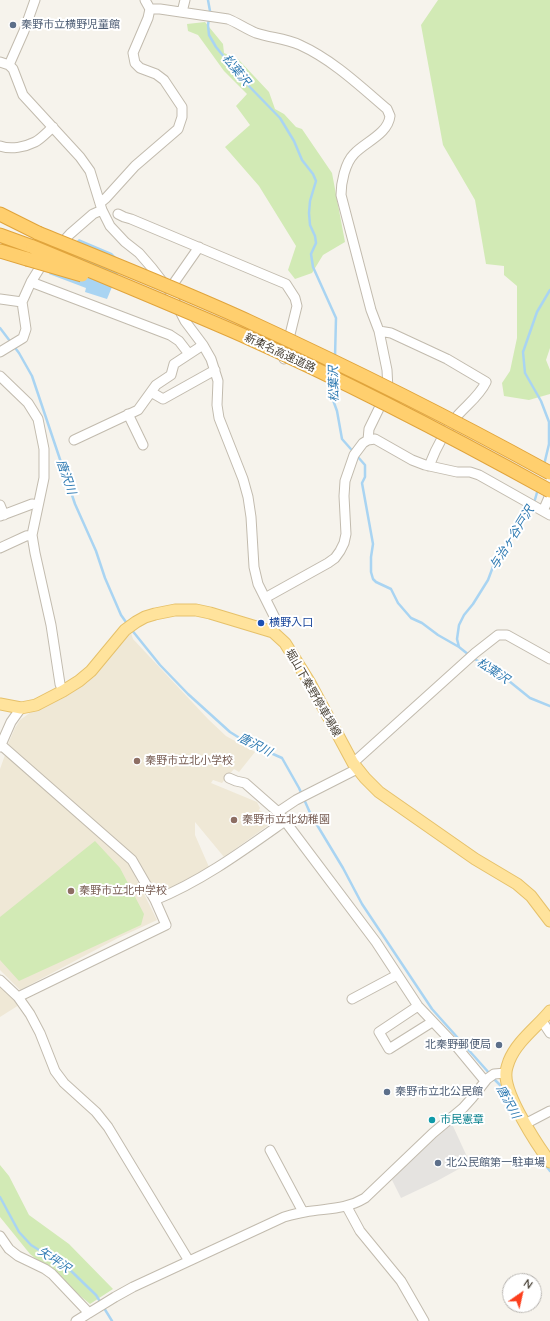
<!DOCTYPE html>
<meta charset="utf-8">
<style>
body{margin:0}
#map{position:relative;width:550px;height:1321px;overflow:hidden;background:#f6f3ec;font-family:Quicksand,sans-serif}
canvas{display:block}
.north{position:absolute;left:502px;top:1273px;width:40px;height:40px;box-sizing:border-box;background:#fff;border:1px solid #b7b4b0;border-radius:50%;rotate:34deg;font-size:11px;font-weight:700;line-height:16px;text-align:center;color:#4b4439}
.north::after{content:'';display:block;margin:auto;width:14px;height:18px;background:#fc3f1d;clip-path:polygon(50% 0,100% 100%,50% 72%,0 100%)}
</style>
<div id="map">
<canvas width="550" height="1321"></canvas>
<div class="north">N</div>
</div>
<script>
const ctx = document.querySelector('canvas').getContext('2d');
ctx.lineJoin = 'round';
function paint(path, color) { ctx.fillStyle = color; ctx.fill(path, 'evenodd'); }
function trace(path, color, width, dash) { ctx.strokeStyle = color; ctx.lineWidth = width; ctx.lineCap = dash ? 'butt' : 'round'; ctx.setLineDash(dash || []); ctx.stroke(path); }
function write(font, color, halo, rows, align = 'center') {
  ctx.font = font + ' Quicksand,"Noto Sans JP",sans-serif'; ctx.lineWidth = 4; ctx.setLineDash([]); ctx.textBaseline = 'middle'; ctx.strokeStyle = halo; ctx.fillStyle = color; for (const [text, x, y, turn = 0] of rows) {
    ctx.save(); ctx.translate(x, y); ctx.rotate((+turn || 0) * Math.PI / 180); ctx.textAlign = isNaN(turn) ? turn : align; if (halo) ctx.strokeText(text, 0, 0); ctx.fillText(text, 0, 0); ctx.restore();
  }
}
paint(new Path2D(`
 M131 633 133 639 208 719 226 736 255 752 239 772 234 769 222 783 213 780 211 783 257 802 260 808 259 810 268 815 271 820 270 824 224 857 195 822V835L209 867 197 876 160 894 154 893 135 858 9 747 8 744 15 728 20 720 31 712 44 708 72 693 88 682Z
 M5 755 128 862 157 920 118 938 20 990 0 970V769Z
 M0 986 19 1005 0 1017Z`), '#efe8d6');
paint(new Path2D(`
 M438 0H550V348L546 360 550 370V394L529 400 504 396 502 383 510 371 517 338V286L504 275V266L486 264 475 200 443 145 421 25Z
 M205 22 223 44 224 53 238 59 269 92 275 109 284 114 296 127 302 129 332 173 345 242 323 255 312 273 295 279 288 270 296 246 259 186 225 147 250 125 236 106 247 94 224 71 198 35 188 31 187 24Z
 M95 841 120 868 144 914 141 925 19 981 0 960V917Z
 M0 1165 9 1176 29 1215 69 1244 113 1289 90 1304 30 1254 0 1217Z`), '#d2eab5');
paint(new Path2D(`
 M452 1124 469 1161 466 1165 437 1181 401 1198 392 1180 393 1178 433 1140Z`), '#e5e3e0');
paint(new Path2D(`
 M79 239 112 253 122 263 107 299 85 292 86 288 49 274C57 258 66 251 79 239Z`), '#a9d4f2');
trace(new Path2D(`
 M208 0 210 11 208 25 209 35 216 47 243 80 280 118 294 141 302 160 313 174 316 181 310 201 309 213 310 225 315 236 316 243 311 254 313 267 336 318 335 357
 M0 328 19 353 32 376 75 504 96 551 105 578 121 615 128 625
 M333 382V400L337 411 342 439 365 465V477L362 483 373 544 371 557V572L373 579 376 582 391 589 398 603 411 618 422 623 438 635 459 647 469 655
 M544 465 549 444V422L541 401 525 373 523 352 537 312 550 290
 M534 503 538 489
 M131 629 160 665 188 694 230 732 246 742 282 758 299 788 311 815 343 868 362 904 432 1009 490 1074
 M459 647 457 639 459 625 464 615 473 604 488 580 494 564 532 508
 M473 658 504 677 530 698 550 706
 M493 1078 500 1085 515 1117
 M544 1163 550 1171
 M0 1197 19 1232 31 1245 68 1268 96 1295 112 1321`), '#a9d4f2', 2.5);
const minor = new Path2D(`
 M150 9H160L228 19C238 23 246 29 256 33 271 38 285 38 300 45 333 60 360 86 387 109L390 116C388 134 365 142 354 154 345 163 341 183 341 195L371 310 379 331 387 370 388 390 369 429 368 440
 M182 12 185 0
 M0 62 9 65 13 69 23 95 80 157 90 171 102 210 110 226 125 242 139 253 152 268 169 290 185 321 203 345 211 359 218 381 217 405 219 418 243 479 248 497 251 517 254 567 258 584 276 620 273 632
 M9 65 24 31 35 0
 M0 146C11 150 25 147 35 142 41 139 47 132 53 127
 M100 203 106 198 135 166 178 129 182 117V107L164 80 156 74 140 68 135 63 133 53 148 18 150 9 145 0
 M118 214 124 217 131 219 286 284 295 298 297 306 284 359
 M31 282 170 335 179 341 189 354
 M169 290 199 247
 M0 299 22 302
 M379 331 391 333 447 359 486 382C480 395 468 404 458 415 446 429 436 448 429 466
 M0 352 23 338 26 329 22 302 31 282 41 266 70 234 93 214 102 210
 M0 376 28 403 38 419 44 449V478L32 535 35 553 51 625 60 684 63 691
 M151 392 163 399 215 370
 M128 414 143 445
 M74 440 138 410 156 385 171 375 174 364 203 345
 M0 505 4 515
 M543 511 550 495
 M0 516 32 504 38 505
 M0 548 26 536 32 535
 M265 598 328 563 335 558 340 551 344 543 346 534 344 496 345 481 354 455 363 443 368 440 375 439 412 460 425 465 457 472H470L479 475 550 515
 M1 745 132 860 155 900 166 925 18 997
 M0 747 11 722 21 708
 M353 763 475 653 498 635H507L550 659
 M229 778 236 781 245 783 278 812 285 821 376 942 418 1006 456 1046 485 1081
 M278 812 296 800 357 769
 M155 900C202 881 244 850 285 821
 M0 980 18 997 30 1014 40 1033 55 1071 64 1083 96 1112 108 1127 189 1261
 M352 999 397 975
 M418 1006 379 1032 389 1049 432 1022
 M542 1021 550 1033
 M525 1124 550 1111
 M270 1150 303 1212
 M347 1207 360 1231 401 1281 424 1321
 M0 1236 9 1249 18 1256 45 1269 52 1274 89 1313
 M76 1321 115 1297 133 1287 284 1217C291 1215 298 1213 305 1212 328 1208 345 1210 365 1198L433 1133 463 1108 472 1098 487 1079 494 1074 506 1073`);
const major = new Path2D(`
 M0 704 21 708 36 705 63 691 79 681 91 671 125 630 136 622 145 617 155 614 175 610H196L210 613 273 632 285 643 310 683 353 763 365 778 379 792 475 859 517 884 531 896 550 921
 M550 1011C537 1027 517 1041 509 1061 508 1064 506 1069 506 1073 504 1094 537 1145 550 1162`);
const highway = new Path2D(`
 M0 214 38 233
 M0 235 33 247
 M0 251 27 259`);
trace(minor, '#c2bbae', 11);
trace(major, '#e6c16a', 13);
trace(highway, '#e0a43c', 15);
trace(minor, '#fff', 9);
trace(major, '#ffe39c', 11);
trace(highway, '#ffcf6e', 13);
const highwayBridge = new Path2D(`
 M38 233C109 262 180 290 250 322 352 369 452 419 550 473
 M33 247C103 276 173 305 242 335 347 382 449 435 550 491
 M27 259 82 275`);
trace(highwayBridge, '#e0a43c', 15, []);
trace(highwayBridge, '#ffcf6e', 13);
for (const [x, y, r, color] of [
 [13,25,4,"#5c6f8a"],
 [261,623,4,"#1a4fb4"],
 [137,761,4,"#8d6e63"],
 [234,820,4,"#8d6e63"],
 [71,891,4,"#8d6e63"],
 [499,1045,4,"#5c6f8a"],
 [387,1092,4,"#5c6f8a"],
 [432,1120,4,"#0f9aa8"],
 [438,1163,4,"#5c6f8a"]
]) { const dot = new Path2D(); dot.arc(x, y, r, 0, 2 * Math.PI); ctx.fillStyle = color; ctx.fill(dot); trace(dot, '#fff', 1.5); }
write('11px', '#4e5e75', '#fff', [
 ["秦野市立横野児童館",21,25],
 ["北秦野郵便局",491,1045,"right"],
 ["秦野市立北公民館",395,1092],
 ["北公民館第一駐車場",446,1163]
], 'left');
write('11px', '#4b4439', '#fff', [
 ["新東名高速道路",280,353,25],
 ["堀山下秦野停車場線",313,693,60]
]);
write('11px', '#164399', '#fff', [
 ["横野入口",269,623]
], 'left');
write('11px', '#785e54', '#fff', [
 ["秦野市立北小学校",145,761],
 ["秦野市立北幼稚園",242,820],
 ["秦野市立北中学校",79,891]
], 'left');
write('11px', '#0d838f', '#fff', [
 ["市民憲章",440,1120]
], 'left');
write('italic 12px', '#2e7ab2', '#fff', [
 ["松葉沢",236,70,51],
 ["松葉沢",334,384,-91],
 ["唐沢川",66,477,71],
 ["与治ヶ谷戸沢",512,538,-58],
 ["松葉沢",493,671,34],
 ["唐沢川",255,745,27],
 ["唐沢川",508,1102,61],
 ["矢坪沢",54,1260,34]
]);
</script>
